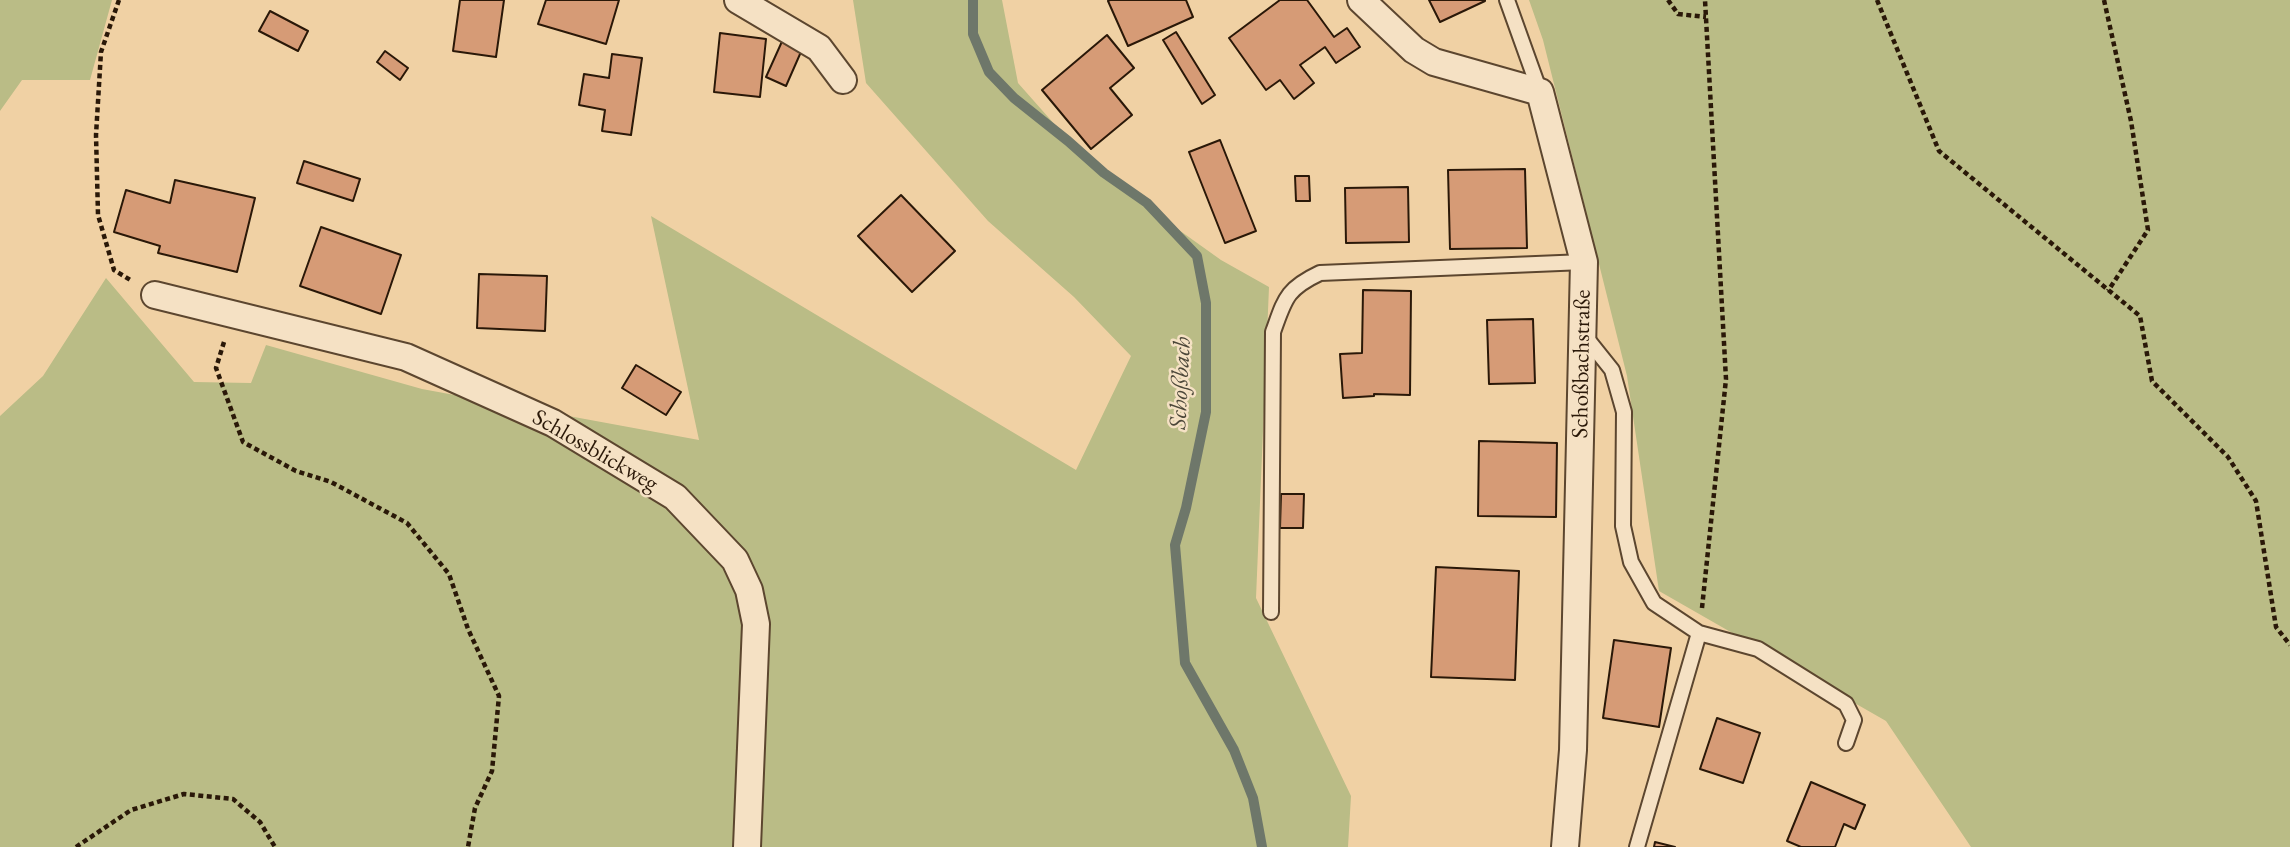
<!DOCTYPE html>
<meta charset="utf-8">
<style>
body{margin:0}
canvas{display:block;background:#f0d1a4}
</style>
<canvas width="2290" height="847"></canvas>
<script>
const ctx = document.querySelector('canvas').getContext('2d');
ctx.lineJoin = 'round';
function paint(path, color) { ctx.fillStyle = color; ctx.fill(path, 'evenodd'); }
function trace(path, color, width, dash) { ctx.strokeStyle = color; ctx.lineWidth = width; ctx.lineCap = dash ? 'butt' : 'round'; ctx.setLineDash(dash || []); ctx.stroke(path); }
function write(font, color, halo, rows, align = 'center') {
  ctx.font = font + ' "EB Garamond",serif'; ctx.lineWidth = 5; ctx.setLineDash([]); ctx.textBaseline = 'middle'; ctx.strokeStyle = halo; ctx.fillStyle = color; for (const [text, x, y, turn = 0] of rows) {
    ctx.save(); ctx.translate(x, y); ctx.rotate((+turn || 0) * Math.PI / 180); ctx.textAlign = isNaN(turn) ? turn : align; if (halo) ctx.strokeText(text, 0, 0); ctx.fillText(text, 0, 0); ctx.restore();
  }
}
paint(new Path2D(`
 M0 0H112L90 80H22L0 111Z
 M853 0H1002L1018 83 1095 170 1221 260 1269 287 1256 598 1351 796 1348 847H0V416L43 376 106 278 194 382 251 383 266 345 422 389 699 440 651 216 1076 470 1131 356 1074 297 988 221 866 83Z
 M1529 0H2290V847H1971L1886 721 1659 591 1627 376 1543 40Z`), '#babc86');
trace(new Path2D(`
 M973 0V34L989 72 1014 98 1068 141 1104 173 1147 203 1197 256 1206 303V412L1186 508 1175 545 1185 663 1234 750 1253 798 1262 847`), '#6e776a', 10);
const building = new Path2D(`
 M460 0H504L496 57 453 51Z
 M546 0H619L606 44 538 24Z
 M1110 0H1186L1193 17 1128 46 1108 1Z
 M1280 0H1307L1334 37 1347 28 1360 47 1336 63 1325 47 1300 65 1314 83 1294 99 1280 80 1266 90 1229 38Z
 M1429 0H1485V1L1440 22Z
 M270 11 308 31 298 51 259 31Z
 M1176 32 1215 95 1202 104 1163 40Z
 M720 33 766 39 760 97 714 92Z
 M1107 35 1134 68 1110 88 1132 115 1091 149 1042 90Z
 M784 37 804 45 786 86 766 77Z
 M385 51 408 68 400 80 377 62Z
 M612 54 642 58 631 135 602 131 605 110 579 105 584 74 609 78Z
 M1220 140 1256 231 1225 243 1189 152Z
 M304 161 360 179 353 201 297 183Z
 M1525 169 1527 248 1450 249 1448 170Z
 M1295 176H1309L1310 201H1296Z
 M175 180 255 198 237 272 158 253 160 246 114 232 126 190 170 203Z
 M1408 187 1409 242 1346 243 1345 188Z
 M901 195 955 251 912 292 858 236Z
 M321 227 401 255 381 314 300 286Z
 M479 274 547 276 545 331 477 328Z
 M1363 290 1411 291 1410 395 1374 394V396L1343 398 1340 354 1362 353Z
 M1533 319 1535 383 1489 384 1487 320Z
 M636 365 681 392 666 415 622 388Z
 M1479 441 1557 443 1556 517 1478 516Z
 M1281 494H1304L1303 528H1280Z
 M1436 567 1519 571 1515 680 1431 677Z
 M1614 640 1671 648 1659 727 1603 718Z
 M1717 718 1760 733 1743 783 1700 769Z
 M1811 782 1865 805 1855 829 1844 824 1835 847H1801L1787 841Z
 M1655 842 1675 847H1654Z`);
paint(building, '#d69b76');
trace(building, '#2a1808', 2);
const service = new Path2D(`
 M1507 0 1540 92
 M1584 335 1612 370 1624 412 1623 526 1631 562 1654 603 1699 633 1758 649 1846 704 1854 720 1846 743
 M1271 612 1273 332C1285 299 1286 289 1320 273L1584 262
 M1637 847 1699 633`);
const minor = new Path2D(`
 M738 0 819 48 843 80
 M1361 0 1414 50 1434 62 1540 92 1584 262 1573 750 1565 847
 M155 295 406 357 553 423 675 497 735 560 749 590 756 624 747 847`);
trace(service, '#5c462f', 18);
trace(minor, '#5c462f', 30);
trace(new Path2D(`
 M119 0 101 52 96 135 98 215 114 270 132 281
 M1668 0 1678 14 1706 17
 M1877 0 1939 151 2140 316 2152 381 2228 457 2256 501 2276 627 2290 645
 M2104 0 2131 121 2148 230 2108 291
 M224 342 216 368 243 442 296 471 331 482 407 523 449 574 468 629 499 696 492 771 475 808 468 847
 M1702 608 1726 379 1705 0
 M76 847 131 810 184 794 233 799 260 822 275 847`), '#2a1808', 4.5, [5, 3.5]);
trace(service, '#f5e1c4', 14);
trace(minor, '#f5e1c4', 26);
write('23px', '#2a1808', '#f5e1c4', [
 ["Schoßbachstraße",1582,364,-89],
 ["Schlossblickweg",595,451,30]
]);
write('italic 24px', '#4c4739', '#f5e1c4', [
 ["Schoßbach",1181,383,-87]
]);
</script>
